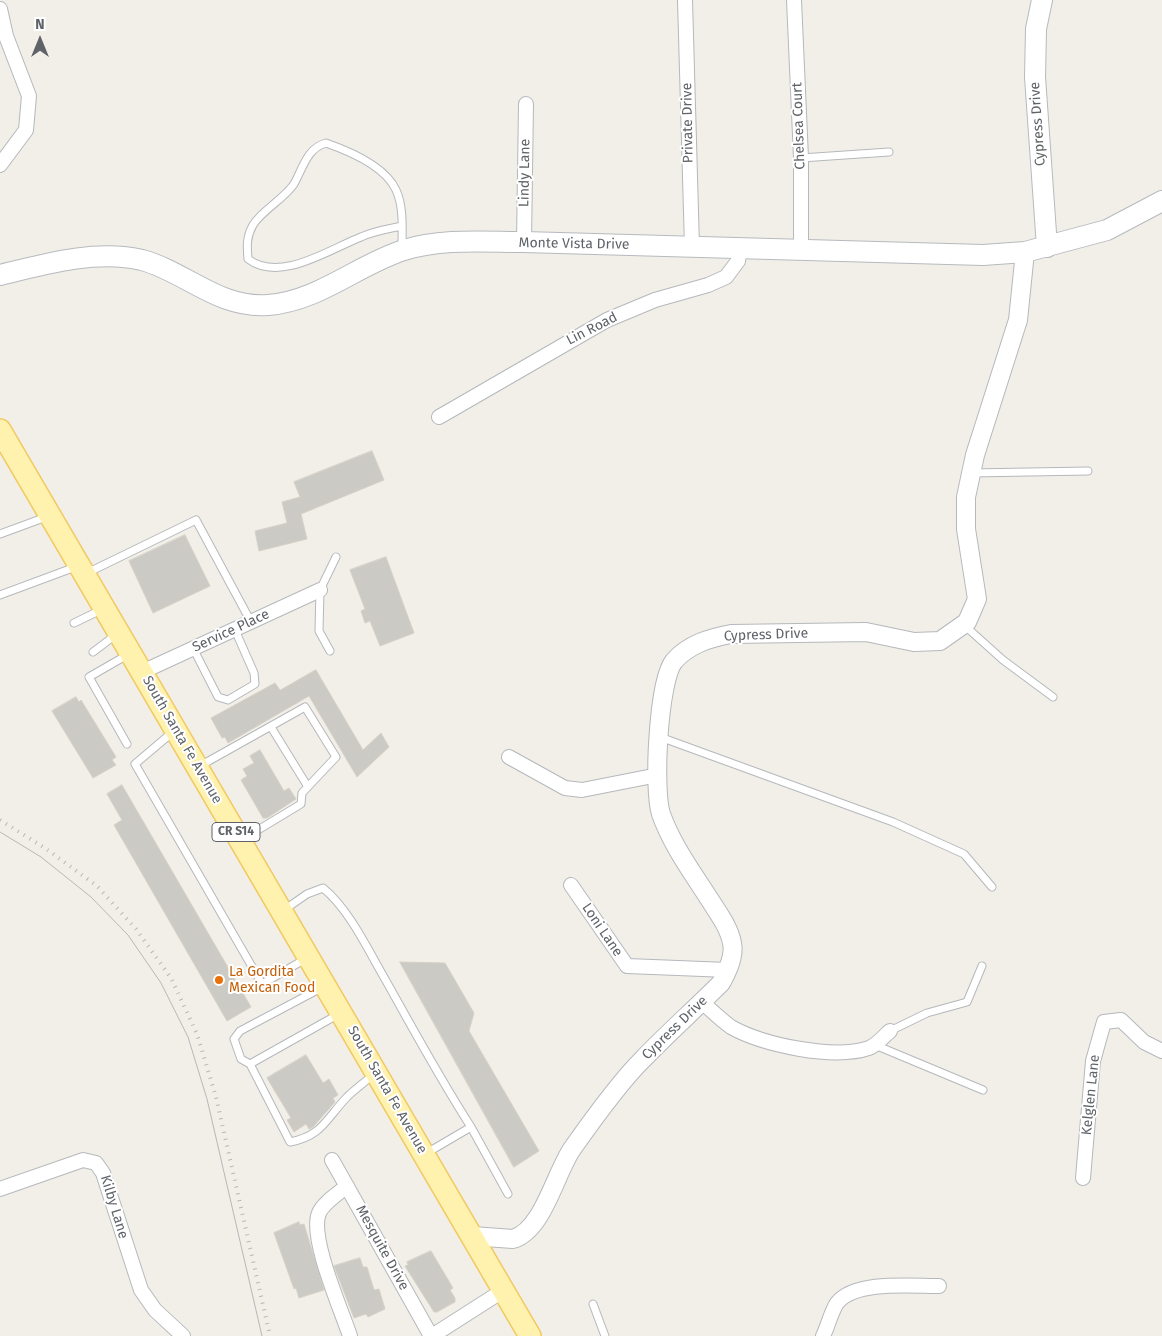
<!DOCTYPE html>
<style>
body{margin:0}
#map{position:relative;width:1162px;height:1336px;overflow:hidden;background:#f1efe8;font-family:"Fira Sans",sans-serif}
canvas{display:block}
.north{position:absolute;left:15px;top:15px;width:50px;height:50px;-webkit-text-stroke:4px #fff;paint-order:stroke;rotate:0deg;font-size:14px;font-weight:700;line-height:20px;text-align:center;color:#5f6368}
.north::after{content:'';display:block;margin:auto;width:18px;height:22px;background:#5f6368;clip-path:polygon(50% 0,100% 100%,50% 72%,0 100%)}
</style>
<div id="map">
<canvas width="1162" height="1336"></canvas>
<div class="north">N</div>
</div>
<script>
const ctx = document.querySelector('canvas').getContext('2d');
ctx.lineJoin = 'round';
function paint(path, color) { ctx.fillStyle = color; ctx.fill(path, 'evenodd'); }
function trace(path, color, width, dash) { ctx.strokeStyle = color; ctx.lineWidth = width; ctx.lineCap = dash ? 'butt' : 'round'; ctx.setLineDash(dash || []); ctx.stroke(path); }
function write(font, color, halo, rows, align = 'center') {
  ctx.font = font + ' "Fira Sans",sans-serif'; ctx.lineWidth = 4; ctx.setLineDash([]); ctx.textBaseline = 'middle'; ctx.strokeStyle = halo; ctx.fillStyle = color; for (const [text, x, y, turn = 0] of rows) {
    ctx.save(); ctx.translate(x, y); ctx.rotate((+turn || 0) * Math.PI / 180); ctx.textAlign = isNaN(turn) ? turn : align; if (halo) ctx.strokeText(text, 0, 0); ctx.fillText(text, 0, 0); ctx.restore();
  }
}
const building = new Path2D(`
 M372 451 384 480 301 514 307 539 259 551 255 531 287 523 282 502 300 497 294 482Z
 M185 535 210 586 153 613 129 561Z
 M386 557 414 633 380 646 370 621 365 623 361 611 365 609 350 570Z
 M316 670 363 750 381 733 389 747 357 777 309 696 228 743 225 737 222 738 211 718 275 683 280 690Z
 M76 697 79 702 81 700 116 757 112 760 116 765 93 778 52 711Z
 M260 750 284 791 289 788 296 799 267 818H263L241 780 247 776 243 769 254 763 250 756Z
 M122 785 251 1007 227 1021 114 825 122 820 107 794Z
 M400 962 445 963 474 1013 469 1031 539 1151 514 1167Z
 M306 1055 323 1083 329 1079 338 1095 333 1098 335 1102 313 1127 309 1129 306 1124 294 1132 287 1120 291 1118 267 1078Z
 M299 1222 300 1225 304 1224 324 1290 299 1298 296 1288 294 1289 274 1233Z
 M431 1251 453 1288 450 1290 455 1298V1302L437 1312H434L405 1266 408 1265 407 1262Z
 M360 1258 363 1267H367L374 1290 379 1289 385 1309 368 1317 366 1314 354 1318 334 1266Z`);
paint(building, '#cccac5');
trace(building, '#d6d1c6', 1);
const service = new Path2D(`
 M801 158 889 152
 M402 226C388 229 374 231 361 237 328 250 280 283 248 259 247 247 246 237 253 225 261 211 284 199 294 184 303 168 307 148 326 143 349 151 385 166 396 190 404 207 402 230 402 248
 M971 473 1088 471
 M0 534 49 516
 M87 573 196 520 251 622
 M0 595 78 566
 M74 623 103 609
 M964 625 1003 660 1053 697
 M193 648 218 697 228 700 255 684 254 673 235 630
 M330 651 319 631 320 590 336 557
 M93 652 117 634
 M271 727 308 787
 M174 731 135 764 262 984 307 958
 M660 737 893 822 964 854 992 887
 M127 744 89 677 129 654
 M198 767 305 707 336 757 302 793 301 804 243 839
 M284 910 307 894 323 888C349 909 368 950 385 979 413 1029 440 1079 471 1127
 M323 987 240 1031 234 1039 241 1059 250 1064 290 1142C322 1136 326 1119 347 1097 355 1089 365 1082 374 1074
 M890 1031 927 1013 967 1002 982 966
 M875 1045 983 1090
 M250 1064 339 1014
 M425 1154 471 1127 508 1194
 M593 1304 605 1336`);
const minor = new Path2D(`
 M685 0 692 247
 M794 0 801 158V251
 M0 9 6 36 29 96 26 130 0 165
 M524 242 526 104
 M439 417 607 320 655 300 708 285 726 277 738 261 740 249
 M142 672 320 590
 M509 757 565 788 582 790 658 775
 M571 885 627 966 728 970
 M702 1002C711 1010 721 1020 731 1027 763 1045 834 1060 869 1048 877 1045 884 1036 890 1031
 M332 1160 431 1336
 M1083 1178 1093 1061 1104 1022 1121 1020 1144 1042 1162 1051
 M347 1186C339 1193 323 1203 319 1213 309 1237 341 1309 350 1336
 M0 1189 83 1160 96 1163 103 1173 141 1290 155 1310 183 1336
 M432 1336 504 1290
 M823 1336C828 1326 831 1312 837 1303 855 1280 912 1286 939 1286`);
const tertiary = new Path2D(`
 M472 1236 513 1239C543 1230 555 1174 572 1149 591 1122 619 1083 642 1060 668 1033 695 1009 721 983 727 972 735 956 732 943 729 927 718 913 710 900 692 872 672 845 661 814 653 790 658 681 674 661 689 644 710 638 731 634L866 632 914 642 940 641 967 622 977 599 966 529V497L975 455 1018 320 1025 252`);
const secondary = new Path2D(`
 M1042 0 1036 29 1035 77 1047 247
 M0 275C44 264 97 249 142 260 186 272 219 309 268 305 319 301 357 265 404 250 442 238 485 242 524 242L983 255 1025 252 1107 230 1162 201`);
const primary = new Path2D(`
 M0 430 530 1336`);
trace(service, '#b5b8bc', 9);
trace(minor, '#b5b8bc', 16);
trace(tertiary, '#b5b8bc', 20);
trace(secondary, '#b6babf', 22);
trace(primary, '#f2c960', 24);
trace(service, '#fff', 7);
trace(minor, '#fff', 14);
trace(tertiary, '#fff', 18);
trace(secondary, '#fff', 20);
trace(primary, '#fff2af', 21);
trace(new Path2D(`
 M0 832 41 857 91 897 128 935 161 983 188 1037 207 1099 262 1336`), '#b6b7b8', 1);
trace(new Path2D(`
 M0 820 45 848 97 886 136 929 171 978 197 1034 216 1097 270 1336`), '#b6b7b8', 4, [1, 6]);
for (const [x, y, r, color] of [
 [219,980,5,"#e8710a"]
]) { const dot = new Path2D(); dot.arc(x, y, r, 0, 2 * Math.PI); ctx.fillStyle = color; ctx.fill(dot); trace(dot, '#fff', 2); }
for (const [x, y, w] of [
 [236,832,48]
]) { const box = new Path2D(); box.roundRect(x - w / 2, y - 9.5, w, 19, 4); ctx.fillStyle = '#fff'; ctx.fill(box); trace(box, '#5f6368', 1); }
write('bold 12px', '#5f6368', null, [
 ["CR S14",236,832]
]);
write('14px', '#5f6368', '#fff', [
 ["Private Drive",688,123,-91],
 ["Cypress Drive",1038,124,-94],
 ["Chelsea Court",799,126,-92],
 ["Lindy Lane",525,173,-89],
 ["Monte Vista Drive",574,244,1],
 ["Lin Road",592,329,-27],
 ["Service Place",231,631,-25],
 ["Cypress Drive",766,635,-2],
 ["South Santa Fe Avenue",182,740,60],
 ["Loni Lane",602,930,56],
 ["Cypress Drive",675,1028,-44],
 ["South Santa Fe Avenue",387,1090,60],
 ["Kelglen Lane",1091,1095,-84],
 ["Kilby Lane",114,1207,73],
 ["Mesquite Drive",382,1248,61]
]);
write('14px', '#c56008', '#fff', [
 ["La Gordita",229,972],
 ["Mexican Food",229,988]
], 'left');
</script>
